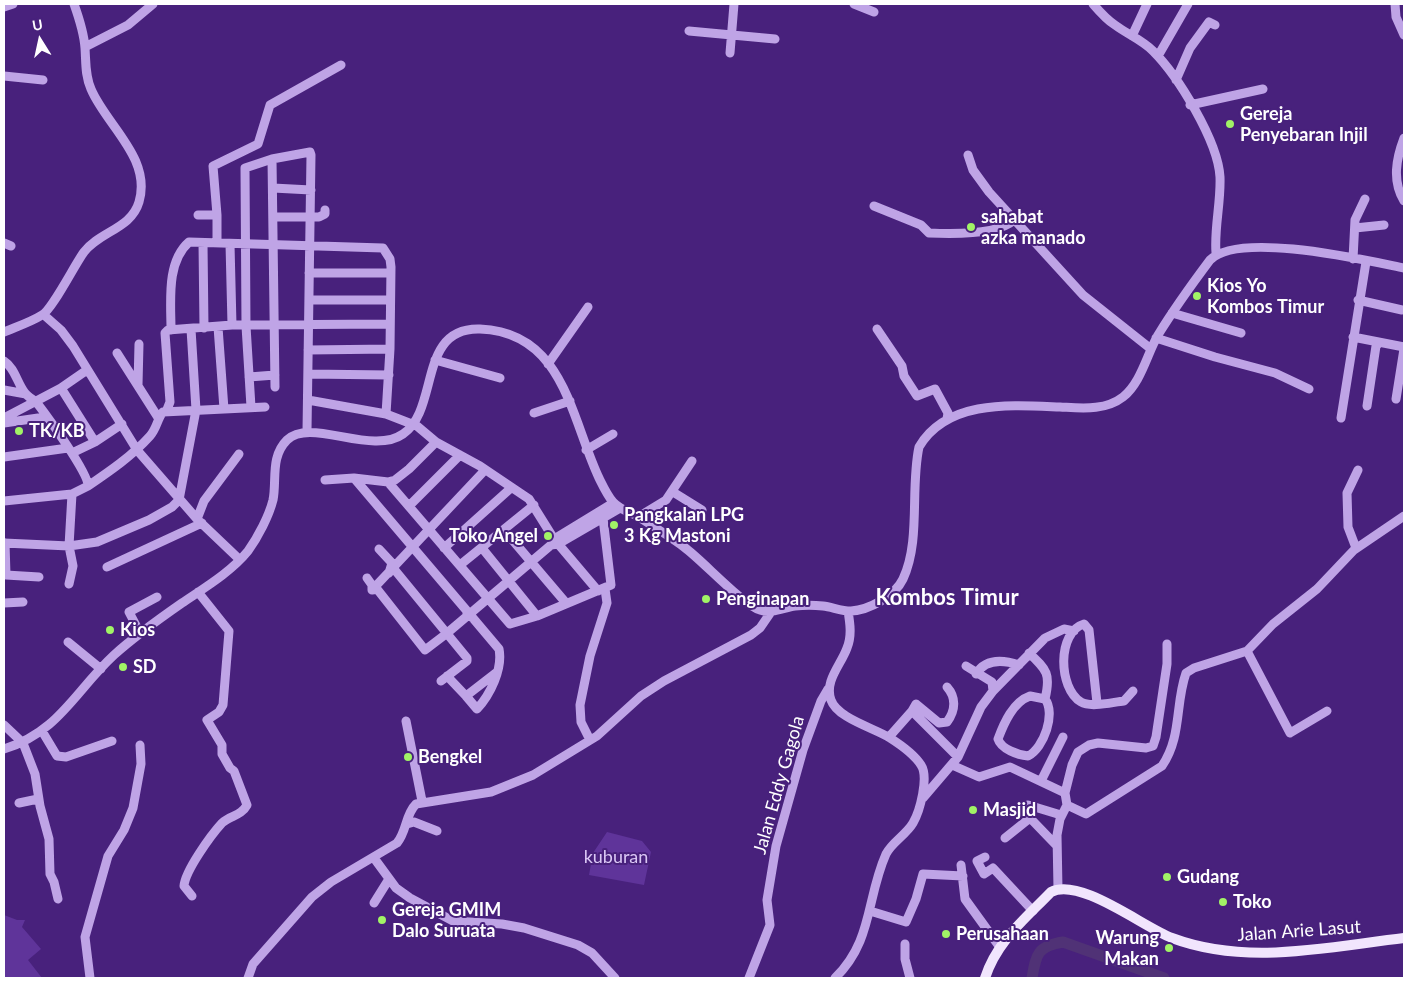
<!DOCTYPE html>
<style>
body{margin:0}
#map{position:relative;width:1408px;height:982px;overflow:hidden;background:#48217c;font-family:Lato,sans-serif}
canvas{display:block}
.frame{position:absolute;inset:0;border:5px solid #fff;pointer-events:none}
.north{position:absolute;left:15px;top:15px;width:50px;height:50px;-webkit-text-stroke:4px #48217c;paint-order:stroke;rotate:350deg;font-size:14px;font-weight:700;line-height:20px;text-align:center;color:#fff}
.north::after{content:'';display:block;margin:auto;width:18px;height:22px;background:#fff;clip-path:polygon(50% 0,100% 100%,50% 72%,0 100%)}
</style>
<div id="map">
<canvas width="1408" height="982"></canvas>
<div class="frame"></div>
<div class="north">U</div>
</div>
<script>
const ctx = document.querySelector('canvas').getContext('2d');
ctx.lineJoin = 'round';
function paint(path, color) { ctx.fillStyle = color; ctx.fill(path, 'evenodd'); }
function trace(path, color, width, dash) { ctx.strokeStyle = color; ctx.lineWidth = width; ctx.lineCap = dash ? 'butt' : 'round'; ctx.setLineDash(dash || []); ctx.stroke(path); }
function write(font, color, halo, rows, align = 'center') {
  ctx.font = font + ' Lato,sans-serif'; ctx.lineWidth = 4; ctx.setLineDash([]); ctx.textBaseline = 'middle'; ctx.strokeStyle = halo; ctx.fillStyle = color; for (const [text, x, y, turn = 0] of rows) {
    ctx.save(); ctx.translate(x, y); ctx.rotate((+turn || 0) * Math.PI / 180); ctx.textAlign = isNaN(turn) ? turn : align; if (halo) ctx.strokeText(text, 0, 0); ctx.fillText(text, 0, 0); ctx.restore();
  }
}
paint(new Path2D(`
 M607 832 642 841 651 852 644 885 589 875 593 853Z
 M4 915 17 920H25L22 927 41 949 28 960 42 978H4Z`), '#5f349a');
trace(new Path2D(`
 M1032 978C1036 955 1037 946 1063 942L1164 978`), '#503276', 11);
trace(new Path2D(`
 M854 4 874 12
 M1093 4C1099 11 1107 20 1115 25 1127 34 1142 40 1153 51 1178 76 1218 141 1220 177 1221 203 1214 228 1216 253
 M1395 4 1396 17 1404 35
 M4 7 13 4
 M689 31 775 39
 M1132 36 1147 4
 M85 47 128 25 153 4
 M730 53 734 4
 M1158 56 1188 4
 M4 76 43 80
 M1176 80 1190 48 1209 22 1215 25
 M1190 105 1263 89
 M1404 138C1396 159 1392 181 1404 201
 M968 155 973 170 989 192 1083 295 1151 349
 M272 159 275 387
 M273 188 311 190
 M874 206 921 225 929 233C951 234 998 235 1014 220
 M198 215H217V243
 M217 215 213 166 258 144 270 105 341 65
 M274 217H319L325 214V210
 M1355 228 1384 225
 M4 243 11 246
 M203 243 204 328
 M230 244 232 325
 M1353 259 1355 220 1365 199
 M309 273H390
 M310 300H390
 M1358 300 1402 310
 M1172 313 1241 333
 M44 315 61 330 73 346 137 450 197 519 239 559
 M218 327 224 409
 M877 329 902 366 904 376 917 396 935 389 948 413 947 419
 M171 330C171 302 166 262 189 242L383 248 390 259 391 267 390 349 386 414
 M4 332C16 327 31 322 42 315 52 310 75 264 84 252 100 231 131 229 139 202 152 158 106 125 91 89 85 76 86 62 85 48 84 33 79 18 74 4
 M1353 337 1404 347
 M1156 338 1215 357 1275 373 1309 389
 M308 350 390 349
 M117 353 159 419
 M435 360 500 378
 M4 361C15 368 17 383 25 393 28 397 34 400 37 403 47 416 89 474 88 486 110 471 132 456 150 436 157 428 158 417 163 412L265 407
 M548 364 588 307
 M308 374 389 375
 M249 377 275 375
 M138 385 139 344
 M61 388 87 370
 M4 390 26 394
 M1396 399 1404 349
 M308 400 386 414 417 426 436 442 480 466 529 499 554 539 598 591
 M1367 406 1376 346 1379 343
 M251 407 246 326 245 168 272 159 310 152 311 155 307 431
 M166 412 170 402 165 333 168 330 232 325 390 324
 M534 413 570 401
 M4 418 61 388 95 442
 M1341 418 1366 262
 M4 423 45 417
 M586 450 613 434
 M72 453 95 442 122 424
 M4 457 68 448
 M354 478 467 611V616L472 617 499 649C503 669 490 695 477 709L466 696
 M325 480 354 478 388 482 395 480 409 469 436 442
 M388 482 510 624 537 616 611 585 603 518
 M673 492 702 510
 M4 501 72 494 88 486
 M613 503 554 539 551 545 558 544 620 508
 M409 506 460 455
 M638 517 666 500 692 461
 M197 519 204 501 239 454
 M504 530 566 603
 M4 543 69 546 97 542 149 520 172 507 179 500 196 410 191 329
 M5 543 6 575 39 577
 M444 548 511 488
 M482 548 537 616
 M1356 548 1348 527 1347 493 1358 470
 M379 549 392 563 389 573
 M460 565 534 505
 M107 567 202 523
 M394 569 467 658V661L441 681
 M367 578 372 585V590L377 589 425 650 446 634 551 545
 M69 584 73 566 69 546 72 494
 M372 590 485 470
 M4 603 23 602
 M140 633 129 612 157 597
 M68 642 101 669
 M1247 651 1290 733 1327 711
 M1029 653C1047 670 1051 674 1045 699
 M966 666 992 682 993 691
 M976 674C986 658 1004 660 1019 665
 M447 676 466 696 497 672
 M1030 696 1045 699C1056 713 1044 748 1028 756 1018 755 1001 749 998 739 1004 723 1013 702 1030 696Z
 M1097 703 1089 630 1084 624C1057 632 1058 688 1081 702 1091 708 1113 702 1124 701L1133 691
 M912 711 916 704 939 723 947 722C956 710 956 697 947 687
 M406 721 422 801
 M4 725 23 743 35 774 40 806 49 839 50 874 54 882 58 899
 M42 731 57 756 66 757 112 741
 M889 737 912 711 958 757
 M590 740 581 722 580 705 590 656 607 603 605 589
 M4 749C59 732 75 691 114 655 135 636 159 619 182 603 204 588 231 572 248 551 258 537 269 516 273 500 277 480 270 457 287 440 310 417 372 456 403 434 440 409 417 327 480 329 564 332 571 419 599 478 603 486 607 495 613 502 619 509 629 512 637 516 653 526 669 536 684 547 702 560 743 605 760 610 771 614 783 608 795 606 804 605 814 605 823 606 832 607 841 611 851 611 869 610 895 596 903 579 921 541 910 488 919 447 947 399 1013 405 1060 407 1081 408 1105 411 1123 397 1141 383 1147 354 1158 335 1174 309 1192 284 1210 260 1239 231 1364 260 1404 268
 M952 765 979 777 1010 767 1065 793
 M1041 781 1063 737
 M923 798 958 757 981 707 993 691 1045 638 1064 629 1074 631
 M19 803 38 799
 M1067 805 1086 814 1162 766C1182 737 1175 704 1186 673L1194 668 1247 651 1273 624 1317 589 1354 550 1404 516
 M407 824 414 822 437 831
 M1005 838 1030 818
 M1056 845 1030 818 1024 809 1028 805 1061 815
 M985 857 977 861 984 874 993 868 1033 911
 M374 858 396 888 410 898 453 921 502 924 524 928 578 945 592 953 615 978
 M961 865 965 899 999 946
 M1058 889 1057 835 1060 819 1067 805 1065 793 1072 765 1078 752 1089 745 1098 743 1146 748 1153 746 1156 737 1167 664V644
 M192 896 184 886C185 871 211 835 222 823 231 815 241 816 247 805L234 771 230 768 222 754V745L207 720 219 712 223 705 229 631 198 592
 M374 903 389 879
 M870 911 906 922 916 899 923 874 963 876
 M905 944V959L910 978
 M90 978 85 937 108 856 124 830 133 808 141 764 140 745
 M248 978 253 964 312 897 331 882 397 843C407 831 405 815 416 804L491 792 533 775 597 736 641 696 664 681 751 635 760 628 771 612
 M749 978 770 925 767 900 776 846 803 750 821 701 828 689
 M835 978C873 941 866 899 886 854 892 842 906 835 913 823 920 811 929 777 921 765 914 754 901 745 890 738 874 728 837 718 831 700 824 681 841 665 847 648 852 636 850 623 848 611`), '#bfa4e6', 9);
trace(new Path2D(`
 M985 978C997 941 1025 919 1051 892 1080 877 1143 927 1172 938 1247 966 1327 947 1404 938`), '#f1e5fd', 10);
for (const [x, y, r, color] of [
 [1230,124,5,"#a1f366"],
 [971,227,5,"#a1f366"],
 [1197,296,5,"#a1f366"],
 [19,431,5,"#a1f366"],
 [614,525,5,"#a1f366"],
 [548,536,5,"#a1f366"],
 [706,599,5,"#a1f366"],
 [110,630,5,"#a1f366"],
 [123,667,5,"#a1f366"],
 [408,757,5,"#a1f366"],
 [973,810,5,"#a1f366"],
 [1167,877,5,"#a1f366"],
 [1223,902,5,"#a1f366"],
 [382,920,5,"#a1f366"],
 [946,934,5,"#a1f366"],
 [1169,948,5,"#a1f366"]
]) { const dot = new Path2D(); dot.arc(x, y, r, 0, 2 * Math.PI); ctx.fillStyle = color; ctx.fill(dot); trace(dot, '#48217c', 2); }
write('bold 18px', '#fff', '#48217c', [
 ["Gereja",1240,114],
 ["Penyebaran Injil",1240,135],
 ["sahabat",981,217],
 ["azka manado",981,238],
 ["Kios Yo",1207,286],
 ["Kombos Timur",1207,307],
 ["TK/KB",29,431],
 ["Pangkalan LPG",624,515],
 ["3 Kg Mastoni",624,536],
 ["Toko Angel",538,536,"right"],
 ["Penginapan",716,599],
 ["Kios",120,630],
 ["SD",133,667],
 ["Bengkel",418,757],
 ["Masjid",983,810],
 ["Gudang",1177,877],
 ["Toko",1233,902],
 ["Gereja GMIM",392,910],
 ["Dalo Suruata",392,931],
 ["Perusahaan",956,934],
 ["Warung",1159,938,"right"],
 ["Makan",1159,959,"right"]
], 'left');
write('18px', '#fff', '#48217c', [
 ["Jalan Eddy Gagola",779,785,-74],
 ["Jalan Arie Lasut",1299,931,-4]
]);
write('18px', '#dac7f5', '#48217c', [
 ["kuburan",616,857]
]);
write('bold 22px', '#fff', '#48217c', [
 ["Kombos Timur",947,598]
]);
</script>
